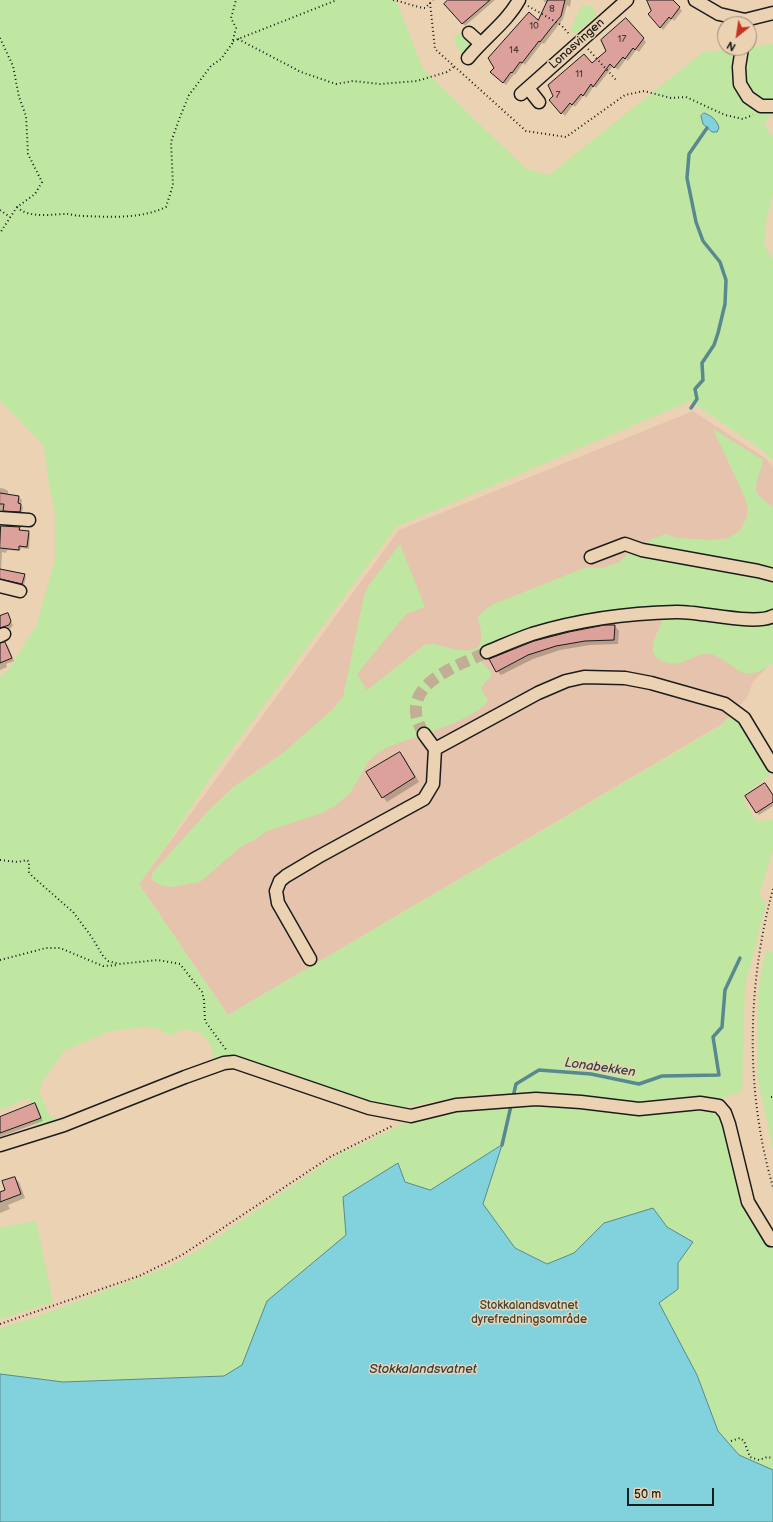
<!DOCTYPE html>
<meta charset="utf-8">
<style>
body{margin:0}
#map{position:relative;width:773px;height:1522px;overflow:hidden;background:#ebd2b3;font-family:"Balsamiq Sans",sans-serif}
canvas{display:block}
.north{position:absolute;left:717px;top:16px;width:40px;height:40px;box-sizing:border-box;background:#ebd2b3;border:1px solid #988977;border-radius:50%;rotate:210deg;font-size:11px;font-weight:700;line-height:16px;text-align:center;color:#1c1c1c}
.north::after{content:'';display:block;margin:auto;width:14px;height:18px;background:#c8321e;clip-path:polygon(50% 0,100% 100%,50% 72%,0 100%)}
.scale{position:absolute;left:627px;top:1488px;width:87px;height:18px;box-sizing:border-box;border:2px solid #1c1c1c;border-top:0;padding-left:5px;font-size:12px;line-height:14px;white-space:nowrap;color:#1c1c1c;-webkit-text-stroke:3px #ebd2b3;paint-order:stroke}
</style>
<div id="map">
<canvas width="773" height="1522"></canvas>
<div class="north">N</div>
<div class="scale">50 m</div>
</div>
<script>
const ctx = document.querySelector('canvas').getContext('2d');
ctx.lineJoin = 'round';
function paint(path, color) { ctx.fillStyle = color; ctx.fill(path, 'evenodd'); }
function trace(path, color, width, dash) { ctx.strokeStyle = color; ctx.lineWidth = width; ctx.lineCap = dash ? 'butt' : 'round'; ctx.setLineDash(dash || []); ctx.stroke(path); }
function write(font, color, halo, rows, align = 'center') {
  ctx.font = font + ' "Balsamiq Sans",sans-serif'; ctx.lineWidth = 3; ctx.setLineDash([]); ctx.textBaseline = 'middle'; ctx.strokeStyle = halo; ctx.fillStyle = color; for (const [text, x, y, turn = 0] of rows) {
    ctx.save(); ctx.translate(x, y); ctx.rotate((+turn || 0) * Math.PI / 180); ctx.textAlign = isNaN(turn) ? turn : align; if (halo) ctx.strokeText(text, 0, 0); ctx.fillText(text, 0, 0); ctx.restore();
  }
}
paint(new Path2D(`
 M693 411 765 458 773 467V661L753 682 747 698 722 724 228 1015 139 884 399 530Z`), '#e6c3ac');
paint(new Path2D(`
 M0 0H396L423 69 526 169 549 175 703 52 749 48V47L773 44V111L764 125 773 137V195L767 216 764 244 773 259V461L761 449 690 401 396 527 209 780 168 843 139 884 228 1015 722 725 731 715 738 721 771 774 742 797 756 821 773 820V851L759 895 766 904 745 987 742 1091 720 1099 637 1101 532 1093 468 1095 395 1109H385L235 1057 205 1066 213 1059C215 1042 199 1027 182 1030 178 1031 174 1034 170 1036L159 1029 146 1027 110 1031 64 1051 41 1084 40 1094C49 1111 43 1114 64 1122L43 1127 36 1123V1120L41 1118 35 1103 31 1104 29 1098 0 1110V677L9 669 37 624 55 559V513L49 485 44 446 0 401Z
 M583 5H590L596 11V16L575 34 571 32V29L579 10Z
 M462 31 471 40 473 48 466 58 461 53 453 39Z
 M713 429 763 460C762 470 752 486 758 494 761 499 768 503 773 507V663C764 670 754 675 743 673 734 668 720 656 710 654 693 651 682 672 660 660 645 651 657 634 662 622L658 618 648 613 490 646 481 654 480 660 491 672V676L481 688 488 701C471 723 413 736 386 748L376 754 368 762 351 792 335 806 319 814 267 831 253 841 243 845 200 882 171 887 160 885 151 879 153 872 208 811 233 787 283 753 332 710 343 697 364 595 369 585 400 544 425 607 406 614 357 674 367 690 424 645C427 645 430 644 433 644 446 645 481 662 481 637 482 630 478 623 478 616L491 605 587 567 602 568 620 562 628 553 652 539 666 534 677 538 713 540 728 538 739 531 746 519 748 510 745 498Z
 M766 950 773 952V1151L757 1075V1015L759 984Z
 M537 1103 711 1108 724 1118 744 1204 773 1244V1522H0V1328L39 1316 170 1266 197 1251 340 1153 367 1142 406 1122 460 1107Z
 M36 1221 53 1302 0 1319V1227Z`), '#bfe7a2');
const water = new Path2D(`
 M704 113C712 116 717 120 719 128L717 132H712L703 124 701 116Z
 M502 1145 483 1204 515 1248 547 1264 574 1253 604 1223 653 1208 667 1227 693 1242 678 1263V1289L659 1303 697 1375 718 1431 739 1455 773 1470V1522H0V1374L63 1382 224 1376 242 1365 267 1301 346 1235 343 1197 398 1163 405 1182 430 1190Z`);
paint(water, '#82d2de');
trace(water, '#598990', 1);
paint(new Path2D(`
 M450 0H495L465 26 446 4Z
 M543 0H571L570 7 567 5 563 19 544 44 542 43 525 65 523 63 515 75 514 74 506 85 492 72 538 22 547 4Z
 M648 0H672L682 11 674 21 672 19 663 30 649 14 653 11Z
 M626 19 646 42 639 52 636 50 628 61 626 59 618 70 613 66 596 88 594 86 586 98 584 95 575 107 573 105 565 116 550 100 607 51Z
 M0 488 5 489 8 491V496L19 497 22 500 21 505 23 507 22 514 7 513 4 510H0Z
 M19 528 21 531 28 532 30 534 29 549 21 548 20 551 7 550 6 553 2 552 1 570 24 575 26 577 24 585 4 580 0 581V529Z
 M7 615 13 625 11 628 0 632V618Z
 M615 626 619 631 618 644 590 645 560 650 533 659 501 675 497 671 535 642Z
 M5 643 8 646 14 661 6 664 7 667 0 670V644Z
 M399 753 404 757 419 782 387 802 383 797Z
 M773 795V806L759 815 757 812Z
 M35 1104 37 1106 43 1121 0 1137V1119Z
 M14 1178 19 1182 25 1198 8 1205 10 1209 0 1213V1196L7 1190Z`), '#0003');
trace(new Path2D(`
 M691 408 697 399 695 389 703 380 702 363 714 345 718 333 725 304 726 280 720 262 703 241 696 222 687 178 689 154 707 128
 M502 1145 516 1084 539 1070 591 1074 639 1084 662 1076 719 1075 713 1037 722 1027 725 990 740 958`), '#598990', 3.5);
const building = new Path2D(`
 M448 0H490L462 24 444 4Z
 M548 0H565L561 16 551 28 540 42 539 41 522 63 520 62 512 73 511 72 503 83 490 72 494 68 488 58 529 12 538 20Z
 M647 0H673L680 7 671 19 669 17 660 28 648 14 651 11Z
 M626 18 644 38 635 50 633 48 625 59 623 57 614 68 610 64 593 87 591 84 583 96 581 94 572 105 570 103 561 114 549 100 553 96 548 85 584 54 592 63 606 51 601 40Z
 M0 493 19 496 18 503 21 504 20 512 3 511 4 504H0Z
 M1 526 20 527 19 530 29 531 27 547 19 546V550L0 548Z
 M0 569 25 574 22 584 0 579Z
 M8 613 11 621 9 625 0 628V616Z
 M605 625H615L614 640 585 641 556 646 528 655 496 672 489 659 534 641 569 632Z
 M5 642 12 658 0 663V643Z
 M400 752 415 777 382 798 366 772Z
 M765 783 773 795V802L756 813 745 796Z
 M35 1103 41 1118 0 1133V1117Z
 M15 1177 21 1194 0 1202V1192L5 1190 2 1181Z`);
paint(building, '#dba19a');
trace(building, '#1c1c1c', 1);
trace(new Path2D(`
 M424 734C394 686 453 668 487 652`), '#c2ae95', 12, [12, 6]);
const minor = new Path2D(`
 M695 0 719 14 745 20
 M745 24V20L773 13
 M469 33 480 43
 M742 48 739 67 740 84 748 97 761 106H773
 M468 58C484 38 507 22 519 0
 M528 88 539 102
 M521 94 627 0
 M0 518 29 520
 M591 557 625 544 642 550 758 571 773 575
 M0 586 20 591
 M0 636 4 634
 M487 652C502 646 517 639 532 634 578 620 628 613 676 612 700 611 755 626 773 616
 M424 734 435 749 538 693 566 681 584 677 625 678 651 683 725 704 744 718 773 766
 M310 959 278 903 276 891 280 881 286 876 318 857 424 799 433 784 435 749
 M0 1145 64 1125 185 1077 224 1063 234 1062 369 1108 411 1116 456 1105 536 1099 581 1102 639 1109 700 1103 719 1106 725 1113 729 1124 748 1202 771 1240H773`);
trace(minor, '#1c1c1c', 15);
trace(new Path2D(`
 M393 0C404 2 415 7 425 8L433 0
 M430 3 435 49 526 131 566 137 625 95 644 91 671 98 686 97 725 115 743 119 753 115
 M528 6 561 25 570 35
 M0 38 13 66 19 97 26 116 28 154 42 182 35 194 17 207 0 233
 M238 39 301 72 336 84 353 81 380 84 417 81 447 72 455 66
 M233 41 337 0
 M588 49 617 81
 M17 207C29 219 53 214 68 214 73 215 78 216 84 216 111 217 141 219 166 207L173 185 171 142 180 117 189 95 211 66 221 59 232 44 236 28 231 18 236 0
 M0 210 10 217
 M0 860 18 862 27 860 29 862V872L32 876 73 912 91 936 103 956 108 961 119 964 158 960 180 964 202 992 204 1000 205 1021 227 1051
 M773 889C747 985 745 1091 773 1187
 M0 960 46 948H60L103 966 118 965
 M771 1097H773
 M0 1324 139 1276 182 1255 330 1157 394 1125
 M731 1441 740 1438 744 1441 750 1457 759 1460 767 1457 773 1458`), '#1c1c1c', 2, [1, 3]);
trace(minor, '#ebd2b3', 12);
write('10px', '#4c3d3c', null, [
 ["8",552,9],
 ["10",534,26],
 ["17",622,39],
 ["14",514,50],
 ["11",579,74],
 ["7",558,95]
]);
write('12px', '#1c1c1c', '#ebd2b3', [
 ["Lonasvingen",577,44,-42]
]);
write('12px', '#3d4537', '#ebd2b3', [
 ["Stokkalandsvatnet",529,1306],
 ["dyrefredningsområde",529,1320]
]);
write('italic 13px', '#304043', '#ebd2b3', [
 ["Lonabekken",600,1068,8],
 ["Stokkalandsvatnet",423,1370]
]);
</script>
